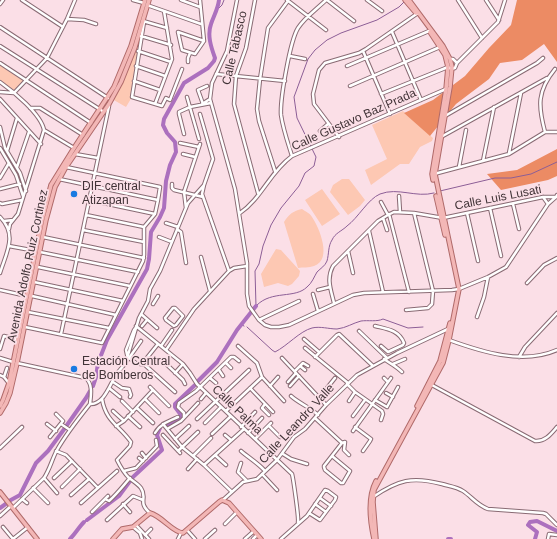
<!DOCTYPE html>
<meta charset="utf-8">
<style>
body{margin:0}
canvas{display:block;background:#fbdfe7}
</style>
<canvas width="557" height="539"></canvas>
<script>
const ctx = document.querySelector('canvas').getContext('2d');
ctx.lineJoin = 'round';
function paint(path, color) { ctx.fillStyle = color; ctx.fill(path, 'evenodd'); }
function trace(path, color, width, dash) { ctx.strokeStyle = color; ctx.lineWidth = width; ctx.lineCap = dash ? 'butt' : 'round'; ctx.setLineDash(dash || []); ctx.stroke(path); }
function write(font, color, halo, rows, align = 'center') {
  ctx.font = font + ' Arial,sans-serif'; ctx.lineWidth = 3.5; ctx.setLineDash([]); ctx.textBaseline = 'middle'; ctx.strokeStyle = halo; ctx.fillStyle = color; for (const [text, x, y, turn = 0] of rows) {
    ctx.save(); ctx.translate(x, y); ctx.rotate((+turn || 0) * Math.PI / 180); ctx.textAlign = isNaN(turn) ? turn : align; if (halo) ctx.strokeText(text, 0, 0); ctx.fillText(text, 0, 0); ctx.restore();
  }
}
paint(new Path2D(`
 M144 21 132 97 126 107 112 99Z
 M0 63 25 80 14 93 0 82Z
 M403 111 433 138 432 141 420 147 409 164H400L371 185 365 170 387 159 372 125Z
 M342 179H349L365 200 360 206 348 215 330 192 333 185Z
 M322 189 340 214 322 226 305 200Z
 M302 209C306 212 310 213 312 217 319 227 333 260 314 266 309 268 303 267 298 268L284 222C289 214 293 211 302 209Z
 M276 249 281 250 300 271 299 276 292 284 288 286 278 283 264 287 261 274Z`), '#fdc8b3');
paint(new Path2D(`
 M517 0H557V62L544 44 522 60 500 63 489 79 456 104 430 136 404 113 433 100 465 76 489 48 511 25Z
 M557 149V176L548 180 501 190 487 174 517 170Z`), '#ec8b64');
trace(new Path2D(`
 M218 9 222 5 224 0
 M440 191 495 178H511L531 174 557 162
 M257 305C272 290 295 299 307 287 312 283 314 277 317 272 321 268 325 266 327 261 329 254 328 246 332 240 335 233 342 231 347 226 358 218 368 199 380 194 398 187 416 198 434 193
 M256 306 255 271 259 264 263 246 271 225 281 208 299 186 305 173 314 166 316 157 297 118 294 97 308 59 315 50 327 40 341 33 377 20 399 7 404 2
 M242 325 244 326
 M247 327 272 350 275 352C287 346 300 331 312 328 320 326 329 329 337 329 346 328 353 323 361 321 368 320 377 322 383 319L408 328 423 327`), '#8c5e96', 1);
trace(new Path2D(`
 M197 382 217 362 237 330 256 306
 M93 386 96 377 98 363 107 340 147 269 149 259 151 232 160 217 164 208 166 181 170 165 176 152 175 142 167 133 163 125 164 119 184 83 208 68 214 61 215 58C211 47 207 35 211 24 214 15 218 9 219 0
 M67 425 86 398 90 391
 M166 425 181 418V415L175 407V404L195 385
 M9 501 20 495 36 463 48 451 65 428
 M0 508 7 503
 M87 520 119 496 133 477 162 450 157 435 160 428
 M70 539C75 534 79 527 84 522
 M448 539H451
 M535 539 537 532 528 525 530 522 537 521 557 531`), '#ac70be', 4);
const minor = new Path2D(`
 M22 0 63 27
 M133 0 144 3
 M181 0 200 7
 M237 0 227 51 212 83 210 99 235 189 247 263V294L249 306 259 320 265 325 271 327H279L289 325 353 295 364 293 452 290 459 289 488 277 506 267 548 204 556 197H557
 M255 0 246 48 236 76 234 104 258 193
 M287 0 326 30
 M327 0 354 21
 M367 0 382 11
 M458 0 482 38
 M486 0 499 20
 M0 4 3 0
 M147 5 201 24
 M67 19 84 20 96 24
 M143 21 167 28
 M144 22 132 97 162 106 166 98 170 100 182 69
 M0 27 108 98
 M178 32 182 50 195 54 204 41 200 0
 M178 32 204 41
 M392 32 421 100
 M141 36 171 45
 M0 46 104 112
 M138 51 171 62
 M363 51 390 114
 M290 56 305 59
 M450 59H453L457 63
 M188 62V58L190 53
 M0 63 91 123
 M136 66 165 76
 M347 66 429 31
 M216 74 285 81
 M134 81 160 90
 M0 82C13 91 41 114 44 130L18 214 10 224 9 229
 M350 86 440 47
 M0 92 14 93
 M14 93 47 58 67 19 75 0
 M381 94 448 67 451 69 455 68 457 63 498 22 505 0
 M187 97 199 139
 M0 99 41 144
 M155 104 172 59 164 11
 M202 104 210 99
 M203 104 198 90 207 86
 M30 108H40L83 135
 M200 114 213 159 204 185 202 194 229 271
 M445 116 537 63 543 58
 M0 127 5 148 20 173 26 191
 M44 130 74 148
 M320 131 328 124
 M545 132C538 106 537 91 555 69
 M184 134 179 114V112L190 107 211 103
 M339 137 314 104 313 94 319 70 325 63 359 53 366 49 418 13
 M441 137 547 78
 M180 143 199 147
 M0 148 16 175 23 196
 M7 151 17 118
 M509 153 521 93
 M75 154 98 158
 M183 154 195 157
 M292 156C288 143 283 129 281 115 280 99 290 41 298 28 305 17 317 9 326 0
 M483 161 494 107
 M17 167 29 132
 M459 167 466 130
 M275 171 259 121 257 109 260 79 268 28 288 1
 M434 174 509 154 545 132H557
 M0 178 9 163
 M59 179 158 200
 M172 184V188L174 190 203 197
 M0 189 20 184
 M399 196 400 212
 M543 197 548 204
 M89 200 155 214
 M381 202 388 215
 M0 203 2 204 22 200
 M513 204 519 229
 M186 208 184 192 200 144
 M490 208 501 256
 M240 213C261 199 270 172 292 156L446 89
 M467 213 478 261
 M389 214 409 292
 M86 215 144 227
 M0 217C18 235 6 253 0 273
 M383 218 387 230
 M4 221 13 220
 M166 223 178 227
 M177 229 181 232 186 263
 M83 230 144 242
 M369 231 383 292
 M43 237 144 258
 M159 237 172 242
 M9 246 36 251
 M348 251 353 273
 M40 252 138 272
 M201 257 210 291
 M38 267 130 286
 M34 282 123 301
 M527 283 544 265 557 258
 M0 290 27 296
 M318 290 330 287
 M313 294 318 311
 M32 296 116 315
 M334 303C331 290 326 279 333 266L378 221 388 215 394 212 414 213 443 218 543 197H556L557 195
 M153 304 158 296
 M173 308H175L183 316 176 325 174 326 166 320 165 318Z
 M406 310 428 308 432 304 433 291 414 213
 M28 312 109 328
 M141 314 157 328
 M477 317 484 297 488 277
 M259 320 299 301
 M136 326 183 364 190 373 197 384 292 474C293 477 299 518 298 522
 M142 326 147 320
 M375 326C387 329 399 330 404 343L403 345 388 352 381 346
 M25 327 102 343 143 261 144 255V227L155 214 158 200 160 187 66 167
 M359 331 387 358
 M61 334 109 106
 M304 339 319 352
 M449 340C482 352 523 365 557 350
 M141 341 129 358 136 363 145 365 175 392
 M161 346 172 330
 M238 346 257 363 262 377 284 401
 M305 348 348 383
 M0 349 4 336 18 340
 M166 350 194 309 229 271 234 268 247 266
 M128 355 139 318 148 301 150 289 160 271 188 203 204 185
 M315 357 337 335 339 334 373 366
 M519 357 525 347 557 313
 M0 358 13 362
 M282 358 326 405
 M146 359 158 344
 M384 359C391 364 396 366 402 372
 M163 361 183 380 185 384
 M17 363 86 378C93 385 91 395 90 404
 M226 363 231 368
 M393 364 405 359
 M300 366 305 370
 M219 370 223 376
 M295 371 303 363 308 366
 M175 373 183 364
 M0 375 4 377 8 382
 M4 377 7 368
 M210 378 216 383
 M384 378 388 382
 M113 382 122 388 129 389 131 395 130 397
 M288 382 296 373
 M347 384 355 392 382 411 383 414 381 420
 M430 384 535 441C545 442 551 434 557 427
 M270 386 278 377
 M290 386 299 376
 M150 387 169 406
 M109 388 120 397
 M250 388 273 412
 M386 393 393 397
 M291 396C300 404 310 407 318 415
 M319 398 335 378
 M102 399C106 422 119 425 131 442L130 446 117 460C120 466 124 473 129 478 133 481 138 484 141 488 148 498 137 502 150 513
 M145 399 159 413
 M201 399 206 393
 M375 400 387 407 398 387
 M122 401 133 412
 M349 401 355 392
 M265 404 262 408 269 415
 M137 408 153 423
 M113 411 124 421
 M226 411 262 377
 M128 416 140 427
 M353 416 365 400
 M184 417V413L178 407 179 403 196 391 231 357H234L239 361
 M315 418 342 443 345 442 344 450 349 455
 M197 419 249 370
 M205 423 221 407
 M47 424 56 431
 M61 424 70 430
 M163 424 182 447 204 465 232 492
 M116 426 124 421 153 390
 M269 426 280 437
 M241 427 255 412
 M355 427 371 439 370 441 363 451
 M167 429 181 421 198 403
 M353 431 391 378
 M155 433C160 424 169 421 178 417
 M248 433 262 418
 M212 434 231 416
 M163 435 180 453
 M225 435 231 440
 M50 437 63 421 56 414
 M175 439 189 426
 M255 439 271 423
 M0 448 22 427
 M56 451 66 455 98 488
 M178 451 198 432
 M241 451C249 458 258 463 265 471
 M142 453 146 458
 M283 454 291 459 307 464
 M215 455 226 465
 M193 456 211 438
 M332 456 350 471 343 483H341L325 470 324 467V466L342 443
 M139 458 143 461
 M241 463 238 472 246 480
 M204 465 244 429
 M188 469 197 459
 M124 471 136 468 157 446 156 440
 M262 474 277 490
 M44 478 57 493
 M54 478 72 461
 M62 487 80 469
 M33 488 48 503
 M71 495 89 479
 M373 497C398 480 412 476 442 484 449 486 457 487 463 491 472 497 477 505 488 509L543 513 546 514 557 525
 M320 498 331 506
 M22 499 27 503
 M105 499 109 501C117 494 123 486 130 478
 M223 500 243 482 257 479 277 460 294 437 305 429 326 405 357 375 397 353 448 329
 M81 503 117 471
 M123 504 130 512
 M315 504 326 512
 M13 508 44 478C50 469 52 459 57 450 66 434 78 419 90 404 104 405 110 384 116 375 120 369 125 365 128 359L126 350 134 330 137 326
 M92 512 108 496
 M0 516 11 506
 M107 520 133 496 143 500
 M225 524 237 512
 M136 525 149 539
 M3 527 13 539 28 527
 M133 527 140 533 142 539
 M187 530 195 539
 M145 535 151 529
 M178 539 181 533
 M205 539 215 530
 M245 539 254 531
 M253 539 257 535
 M281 539 307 516 325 490 328 491 336 497 335 500 320 520 309 513
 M548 539 549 534 557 535`);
const major = new Path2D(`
 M405 0 416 13
 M430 32 445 55 448 67 446 89 432 174 433 180
 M436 196 445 235
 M0 406 3 400 9 383 42 220 51 185 74 148 114 87 131 46 145 0
 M417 406 440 361 450 323
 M0 413 6 403 10 393 17 363 46 220 55 187 66 167 109 104 121 82 135 47 149 0
 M0 492 37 539
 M113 539 122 529 133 527 150 513C162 516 172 532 183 533L219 502 222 500 229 503 261 539
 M374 539C370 521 367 498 376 481
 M376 539 373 502 374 490 443 363 449 340 459 289 435 174 450 87 452 67 450 59 443 46 409 0`);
trace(minor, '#896b74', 4.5);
trace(major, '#b06a6a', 5.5);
trace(minor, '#fff', 2.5);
trace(major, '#f3b7b6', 3.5);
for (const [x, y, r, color] of [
 [74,194,4,"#197ae2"],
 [74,369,4,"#197ae2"]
]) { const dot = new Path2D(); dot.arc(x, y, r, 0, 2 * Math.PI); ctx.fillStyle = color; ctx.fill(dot); trace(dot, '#fbdfe7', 1.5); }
write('12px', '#413337', '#fbdfe7', [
 ["Calle Tabasco",235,48,-77],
 ["Calle Gustavo Baz Prada",354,120,-24],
 ["Calle Luis Lusati",498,198,-11],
 ["Avenida Adolfo Ruiz Cortinez",28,266,-78],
 ["Calle Palma",237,410,44],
 ["Calle Leandro Valle",297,424,-47]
]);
write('12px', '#413337', '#fbdfe7', [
 ["DIF central",82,187],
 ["Atizapan",82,201],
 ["Estación Central",82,362],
 ["de Bomberos",82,376]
], 'left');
</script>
